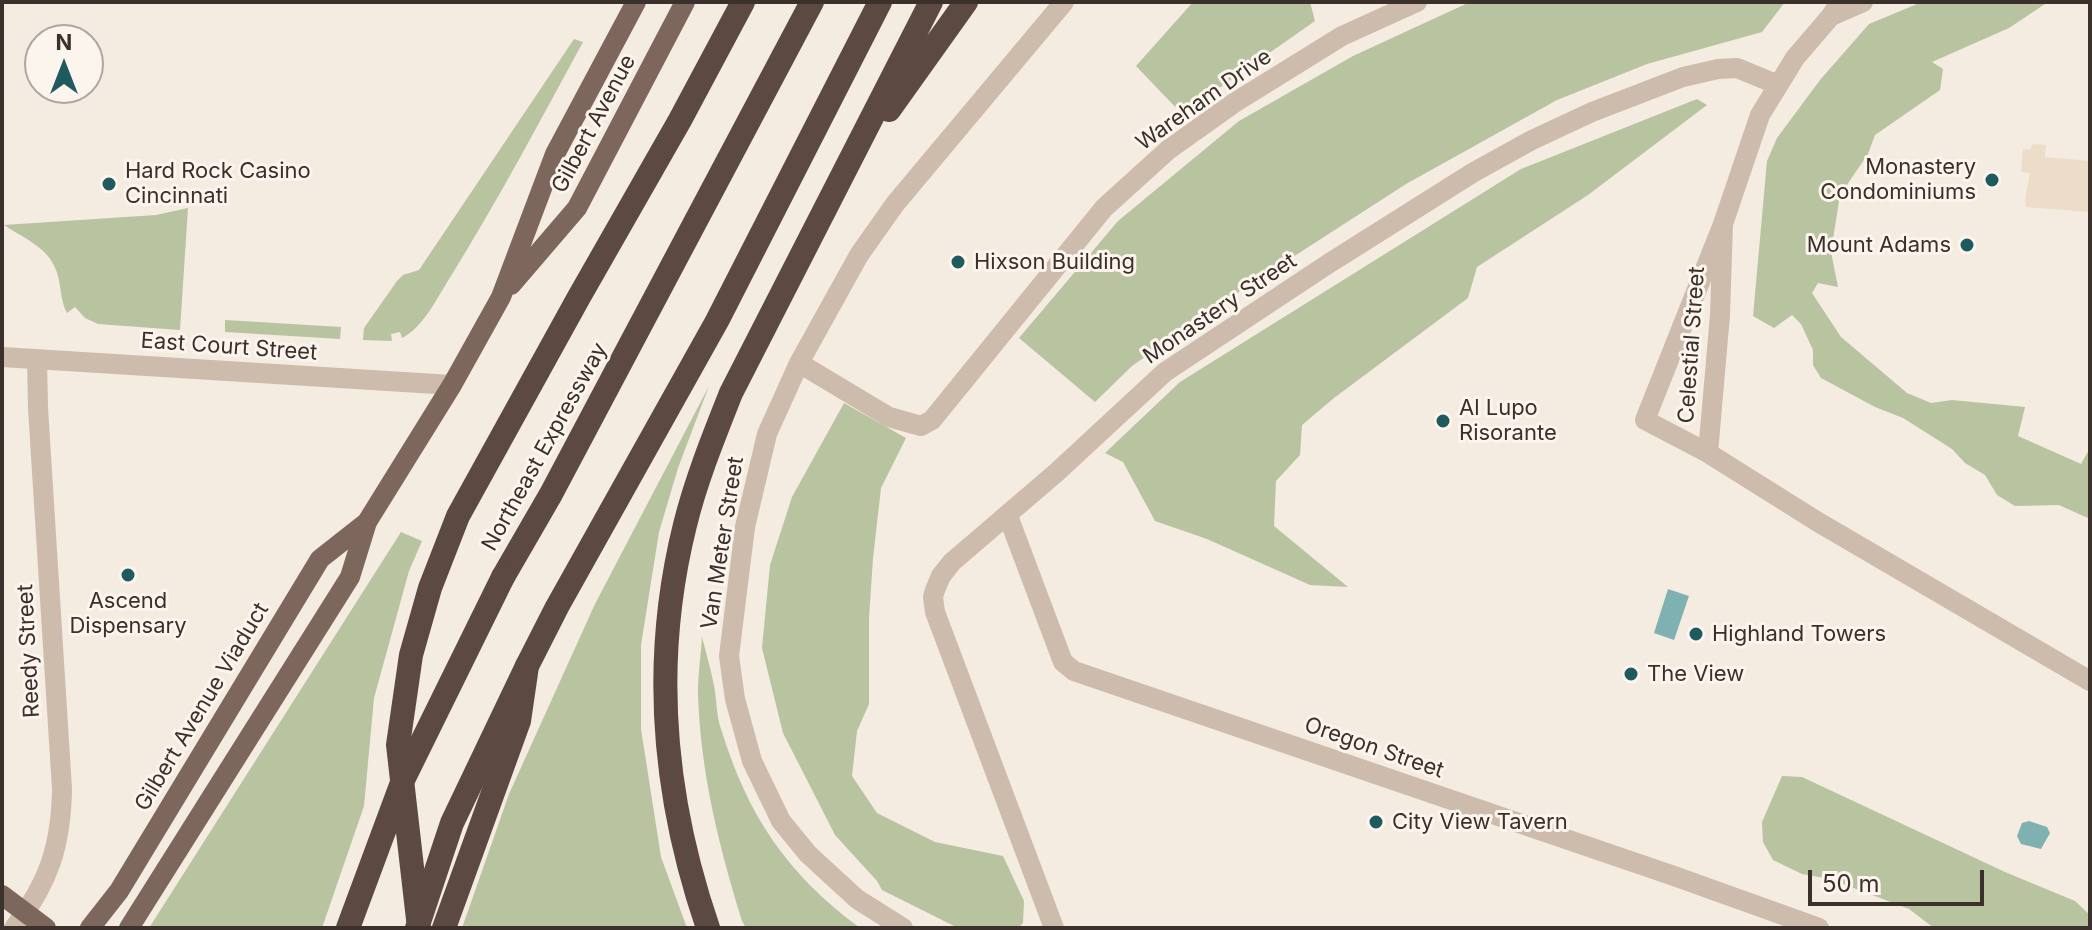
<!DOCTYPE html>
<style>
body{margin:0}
#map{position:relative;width:2092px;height:930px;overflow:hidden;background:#f4ebe1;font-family:Inter,sans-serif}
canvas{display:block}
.frame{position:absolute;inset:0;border:4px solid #3b302b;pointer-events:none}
.north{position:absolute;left:24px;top:24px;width:80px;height:80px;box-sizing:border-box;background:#fbf5ee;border:2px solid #aea6a0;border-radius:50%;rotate:0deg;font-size:22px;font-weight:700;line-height:32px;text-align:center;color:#3b302b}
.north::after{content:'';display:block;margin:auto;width:28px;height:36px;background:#1f5a5e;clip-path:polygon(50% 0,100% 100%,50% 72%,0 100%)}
.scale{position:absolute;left:1808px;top:870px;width:176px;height:36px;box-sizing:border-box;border:4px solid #3b302b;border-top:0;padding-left:10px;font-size:24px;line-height:28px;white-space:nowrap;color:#3b302b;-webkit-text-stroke:6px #fbf5ee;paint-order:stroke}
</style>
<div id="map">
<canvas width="2092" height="930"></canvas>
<div class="frame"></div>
<div class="north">N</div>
<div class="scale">50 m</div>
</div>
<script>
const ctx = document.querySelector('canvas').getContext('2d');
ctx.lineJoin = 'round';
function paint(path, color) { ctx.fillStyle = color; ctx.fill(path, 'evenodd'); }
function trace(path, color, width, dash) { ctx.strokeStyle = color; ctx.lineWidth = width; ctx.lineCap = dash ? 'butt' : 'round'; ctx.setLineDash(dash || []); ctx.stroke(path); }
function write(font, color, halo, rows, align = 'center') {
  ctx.font = font + ' Inter,sans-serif'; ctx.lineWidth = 6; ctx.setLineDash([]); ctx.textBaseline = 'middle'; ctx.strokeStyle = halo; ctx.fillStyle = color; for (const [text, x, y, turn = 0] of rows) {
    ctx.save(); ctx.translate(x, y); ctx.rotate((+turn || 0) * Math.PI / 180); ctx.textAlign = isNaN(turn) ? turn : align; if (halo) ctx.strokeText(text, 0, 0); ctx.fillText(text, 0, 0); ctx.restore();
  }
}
paint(new Path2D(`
 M1193 2H1310L1315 21 1182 114 1136 66Z
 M1470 2H1785L1762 32 1647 64 1557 100 1406 184 1231 297 1132 366 1095 402 1019 338 1118 221 1239 121 1353 56Z
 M1922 2H2048L2009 28 1932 62 1943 69 1940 90 1875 135 1868 154 1840 195 1831 252 1838 287 1818 283 1812 293 1841 337 1907 393 1931 403 1952 400 2025 407 2018 436 2081 464 2090 448V519L2059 505 2015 506 1997 495 1985 475 1965 463 1952 449 1903 418 1875 407 1821 378 1813 365V350L1801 324 1792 315 1774 328 1753 316 1767 161 1777 138 1820 80 1869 24Z
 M574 39 583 42C540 121 498 200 451 276 438 296 424 327 402 338L400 332 391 334 392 341 363 340 364 328 397 281 403 275 419 270Z
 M1697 99 1707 105 1588 195 1477 267 1468 298 1334 398 1302 425 1300 455 1276 481 1274 526 1348 587 1310 585 1207 539 1155 521 1123 462 1105 453 1180 382 1521 169Z
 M188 208 180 330 98 324 85 318 75 307 67 313C61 302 61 288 58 276 51 248 26 240 4 225L156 215Z
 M225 320 341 327 340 339 225 332Z
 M709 386 678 468 659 532 641 645V729L661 857 687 928H462L509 794 595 604Z
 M844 403 906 438 881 488 873 558 869 618V704L857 731 852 776 877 813 935 842 1003 856 1024 901 1023 923 1018 928H958L882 890 877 881 835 835 783 733 762 648 770 565 792 497Z
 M401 532 422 541 409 571 374 698 364 806 322 928H149Z
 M702 637C706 653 711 669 714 686 717 700 716 715 721 729 748 816 786 873 860 928H746L742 921C719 846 700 771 698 692 698 674 701 655 702 637Z
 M1782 776 1802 777 2005 872 2075 901 2090 915V928H1934L1909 909 1830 879 1802 874 1773 860 1763 842 1762 822Z`), '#b8c4a0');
paint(new Path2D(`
 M2032 144 2046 145 2045 157 2090 161V212L2026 207 2025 199 2030 173 2021 172 2023 149 2031 150Z`), '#ecdcc8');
paint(new Path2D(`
 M1668 589 1689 596 1674 640 1654 633Z
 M2029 821 2047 827 2050 833 2041 849 2021 844 2017 836 2022 823Z`), '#7fb0b2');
trace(new Path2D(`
 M1831 16 1863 2
 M1723 224 1645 420 1708 453 1818 522 2090 681
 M2 357 452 385
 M799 363 889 417 921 426 932 420 1104 208 1168 150 1234 103 1342 36 1417 2
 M1708 453 1720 315 1723 224 1760 115 1795 58 1831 16 1840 2
 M1008 516 1063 662 1074 671 1674 876 1819 928
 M14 928C49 882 61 846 62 789L38 408 37 359
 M903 928 857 899 808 854 781 821 752 761 735 699 729 656 745 527 767 434 799 363 859 255 895 204 1064 2
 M1054 928 935 612 933 597 935 590 941 576 952 562 1057 472 1165 372 1328 264 1474 172 1532 140 1592 112 1683 77 1718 69 1737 68 1776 84`), '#cdbbac', 20);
trace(new Path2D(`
 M511 285 577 208 685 2
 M2 895 46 928
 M90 928 119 891 320 559 367 522
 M129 928 350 577 367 522 452 385 501 297 555 154 636 2`), '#7d675c', 20);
trace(new Path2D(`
 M889 110 966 2
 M503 577 551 494 812 2
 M419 928 398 745 411 655 430 588 458 516 579 297 680 120 743 2
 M444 928 519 721 527 666 557 607 717 321 880 2
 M708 928C663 797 651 661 685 525 696 480 714 436 731 393L931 2`), '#5c4a42', 24);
trace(new Path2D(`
 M348 928 403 780 503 577
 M417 928 452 823 527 666`), '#5c4a42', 24);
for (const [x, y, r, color] of [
 [1992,180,8,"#1f5a5e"],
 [109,184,8,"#1f5a5e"],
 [1967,245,8,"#1f5a5e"],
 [958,262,8,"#1f5a5e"],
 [1443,421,8,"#1f5a5e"],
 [128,575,8,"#1f5a5e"],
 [1696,634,8,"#1f5a5e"],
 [1631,674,8,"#1f5a5e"],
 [1376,822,8,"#1f5a5e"]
]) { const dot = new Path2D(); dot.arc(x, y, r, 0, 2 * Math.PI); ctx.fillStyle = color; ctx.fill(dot); trace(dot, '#fbf5ee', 3); }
write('22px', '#3b302b', '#fbf5ee', [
 ["Wareham Drive",1204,100,-35],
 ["Gilbert Avenue",594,124,-62],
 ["Monastery Street",1220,309,-34],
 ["Celestial Street",1692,345,-86],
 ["East Court Street",229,347,4],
 ["Northeast Expressway",545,447,-61],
 ["Van Meter Street",723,543,-81],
 ["Reedy Street",29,651,-93],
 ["Gilbert Avenue Viaduct",202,707,-59],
 ["Oregon Street",1374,748,19]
]);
write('22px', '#3b302b', '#fbf5ee', [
 ["Monastery",1976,167,"right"],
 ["Condominiums",1976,192,"right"],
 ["Hard Rock Casino",125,171],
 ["Cincinnati",125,196],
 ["Mount Adams",1951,245,"right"],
 ["Hixson Building",974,262],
 ["Al Lupo",1459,408],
 ["Risorante",1459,433],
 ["Ascend",128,601,"center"],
 ["Dispensary",128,626,"center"],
 ["Highland Towers",1712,634],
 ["The View",1647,674],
 ["City View Tavern",1392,822]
], 'left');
</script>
